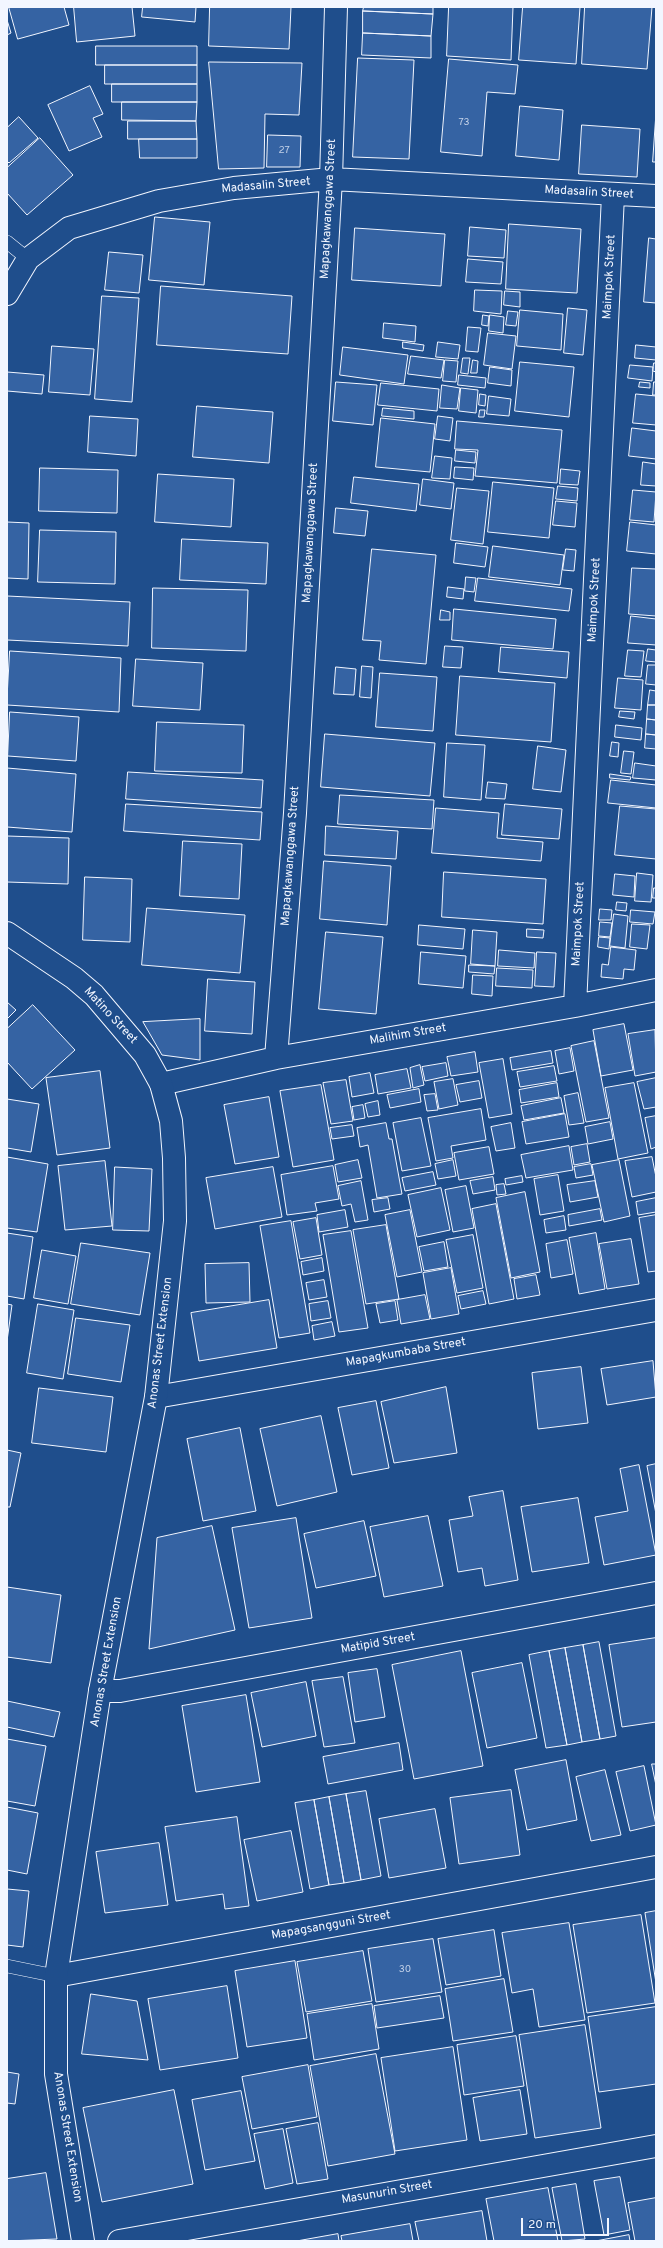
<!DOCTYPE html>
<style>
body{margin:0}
#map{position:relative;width:663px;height:2248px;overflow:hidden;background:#1f4e8c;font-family:Overpass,sans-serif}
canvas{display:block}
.frame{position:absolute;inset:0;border:8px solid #f2f6ff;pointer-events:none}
.scale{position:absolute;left:521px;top:2218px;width:88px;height:18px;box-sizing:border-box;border:2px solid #f2f6ff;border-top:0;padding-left:5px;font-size:12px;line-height:14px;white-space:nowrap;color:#f2f6ff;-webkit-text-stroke:3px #1f4e8c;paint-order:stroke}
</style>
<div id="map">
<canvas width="663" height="2248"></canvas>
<div class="frame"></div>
<div class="scale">20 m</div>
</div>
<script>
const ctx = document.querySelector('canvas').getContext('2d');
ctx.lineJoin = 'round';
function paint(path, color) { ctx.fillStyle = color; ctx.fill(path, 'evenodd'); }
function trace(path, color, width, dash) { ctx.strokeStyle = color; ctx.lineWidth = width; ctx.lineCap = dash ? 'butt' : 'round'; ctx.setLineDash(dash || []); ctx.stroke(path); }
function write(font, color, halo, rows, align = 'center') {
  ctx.font = font + ' Overpass,sans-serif'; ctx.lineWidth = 3; ctx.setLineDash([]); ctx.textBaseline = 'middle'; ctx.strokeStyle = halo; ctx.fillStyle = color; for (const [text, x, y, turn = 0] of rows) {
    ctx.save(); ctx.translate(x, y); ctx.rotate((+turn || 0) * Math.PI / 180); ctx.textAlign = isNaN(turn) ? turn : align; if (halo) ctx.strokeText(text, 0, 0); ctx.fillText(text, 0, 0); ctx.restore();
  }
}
const building = new Path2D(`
 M9 7H64L69 25 18 39Z
 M74 7H132L135 36 77 42Z
 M143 7H196L195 22 142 17Z
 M210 7H291L289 49 209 46Z
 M364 7H433V14L363 11Z
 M449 7H513L511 60 447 56Z
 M523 7H580L576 64 519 60Z
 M585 7H652L647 69 582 64Z
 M363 11 433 14 431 36 363 33Z
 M7 20 11 33 7 35Z
 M363 33 431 36V58L362 55Z
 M96 46H197V65H96Z
 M358 58 414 60 409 159 353 157Z
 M449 59 518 65 515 94 487 92 482 156 441 152Z
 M209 62 302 63 299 115 265 114 264 168 219 169Z
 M105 65H197V84H105Z
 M112 84H197V102H112Z
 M90 86 103 114 93 118 102 137 69 151 48 105Z
 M122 102H197L196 121 122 120Z
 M520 106 563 110 559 160 516 156Z
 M656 113V162H653Z
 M19 117 38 138 9 163 7 161V128Z
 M128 121H196L197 139H128Z
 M582 125 640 129 637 177 579 174Z
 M268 135 301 136 300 167H267Z
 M40 138 73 175 27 215 7 193V168Z
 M139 139H197V158H140Z
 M155 217 210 222 204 285 149 280Z
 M509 224 581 229 577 293 506 289Z
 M470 227 506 230 504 258 468 256Z
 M355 228 445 234 441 286 352 280Z
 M649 238 656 239V303L644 302Z
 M109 252 143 255 139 293 105 290Z
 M468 259 503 262 501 284 466 282Z
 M161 286 292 296 288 354 157 345Z
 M475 290 502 291 501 314 474 311Z
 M505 291 520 292V307L504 305Z
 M102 296 139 298 132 402 95 399Z
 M568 308 587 310 583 355 564 353Z
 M520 310 563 314 561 350 517 346Z
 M508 311 518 312 516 326 506 325Z
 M483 315 489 316 488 326 482 325Z
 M490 315 504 317 503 333 489 331Z
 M384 323 416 326 415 342 383 338Z
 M468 327 481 328 478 352 466 351Z
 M488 333 516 336 512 369 484 365Z
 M403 342 424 345 423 351 403 348Z
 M438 342 460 345 458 359 436 357Z
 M636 345 656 347V360L635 358Z
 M52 346 94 349 90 395 49 392Z
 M343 347 408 355 404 384 340 375Z
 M411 356 444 360 441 378 408 374Z
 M463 358H470L468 374 461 373Z
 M445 360 458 361 456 382 443 381Z
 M473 360 478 361 477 373H471Z
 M520 362 574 367 569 417 515 411Z
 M654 363H656V372L653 371Z
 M630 365 653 367 652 381 628 378Z
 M490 367 512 370 511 386 488 383Z
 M7 372 44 375 42 394 7 391Z
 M459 375 486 378 485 388 458 385Z
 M336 382 377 385 373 425 333 421Z
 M640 382 650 383V388L639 387Z
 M654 382H656V395H653Z
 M381 383 439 389 437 411 378 405Z
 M442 385 460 388 457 409 440 408Z
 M461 388 478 390 476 413 459 411Z
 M480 394 486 395 485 406 479 405Z
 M636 394 656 396V425L633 423Z
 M489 396 511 399 509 416 487 414Z
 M197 406 273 412 269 463 193 457Z
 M383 408 414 411V419L382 416Z
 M480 410H485L484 417H479Z
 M90 416 138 419 136 456 88 452Z
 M438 416 453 418 450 441 435 439Z
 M381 418 435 424 430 472 376 467Z
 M457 421 562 430 557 483 475 476 478 450 455 449Z
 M632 428 656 431V459L629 456Z
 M456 450 476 452 475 463 455 461Z
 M435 456 452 458 450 479 432 478Z
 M643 462 656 464V486L641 485Z
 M455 467 474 468 473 480 454 478Z
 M40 468 118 470 117 513 39 511Z
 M561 469 580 471 578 485 560 484Z
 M158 474 234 479 231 527 155 522Z
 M354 477 419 484 416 511 351 503Z
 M423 479 454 483 451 509 420 505Z
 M493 482 554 488 549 538 488 532Z
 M558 486 578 488 577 501 556 499Z
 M457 488 489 491 483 544 451 540Z
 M633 490 656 492 654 522 630 520Z
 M556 501 577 503 575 527 553 525Z
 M336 508 368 511 365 536 334 533Z
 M7 522 29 523 28 579 7 578Z
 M630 522 656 525V554L627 551Z
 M40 530 116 532 115 584 38 582Z
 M182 539 268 543 266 584 180 580Z
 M456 543 488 547 485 567 454 563Z
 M493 546 564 555 560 585 489 577Z
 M372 549 436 555 426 664 379 660 381 641 363 640Z
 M566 549 576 550 574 571 563 570Z
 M632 568 656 569V616L629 614Z
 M466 577 476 578 474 592 465 591Z
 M478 578 572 589 569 611 475 601Z
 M448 587 464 589 463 599 447 597Z
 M153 588 248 590 246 651 152 648Z
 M7 596 130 602 128 646 7 640Z
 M454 609 556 619 553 649 452 640Z
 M441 610 450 612V620H440Z
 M631 616 656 619V645L628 643Z
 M445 646 463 647 461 668 443 667Z
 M501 647 569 652 567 678 499 672Z
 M648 649 656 650V662L646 661Z
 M628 650 644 651 641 677 625 676Z
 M10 651 121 658 119 712 7 705Z
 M136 659 203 663 200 710 133 706Z
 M648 665H656V685L646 684Z
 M362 666 373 667 371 698 360 697Z
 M336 667 356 669 354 695 334 694Z
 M380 673 437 677 433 731 376 727Z
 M460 676 555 683 551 742 456 735Z
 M618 678 643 680 641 710 615 708Z
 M650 690 656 691V705H648Z
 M648 705H656V720L647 719Z
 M620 711 635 712 634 719 619 717Z
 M10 712 79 717 76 761 8 756Z
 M647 719 656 720V735L646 734Z
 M157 722 244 725 242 773 155 771Z
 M616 725 642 728 641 740 615 737Z
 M325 734 435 743 430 796 321 787Z
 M646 734 656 735V749L645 748Z
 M612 742 619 743 618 757 610 756Z
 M447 743 485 745 481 800 444 797Z
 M538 746 566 750 561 792 533 789Z
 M624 751 634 752 631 774 621 773Z
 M635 763 656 766V780L633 778Z
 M7 768 76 774 72 832 7 827Z
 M128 772 263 780 261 808 126 799Z
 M610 774 631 777 630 780 610 778Z
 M611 780 656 785V808L608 803Z
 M488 782 507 784 505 799 486 798Z
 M340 795 434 800 432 829 338 824Z
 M126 804 262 812 260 840 124 831Z
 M505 804 562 809 559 839 502 835Z
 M620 806 656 809V859L615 855Z
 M436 808 499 813 497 838 543 842 541 861 432 853Z
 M326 826 398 831 396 859 325 855Z
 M7 836 69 838 68 884 7 882Z
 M183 841 242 844 239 899 180 896Z
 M324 861 391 866 387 925 320 919Z
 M444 872 546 879 543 924 442 917Z
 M637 873 653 875 651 902 635 901Z
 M615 874 635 876 634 897 613 895Z
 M85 877 132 879 130 942 83 940Z
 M654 888H656V898H653Z
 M617 902 627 903 626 911 616 910Z
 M147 908 245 915 240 973 142 965Z
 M600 909 612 910 611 920H599Z
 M631 910 655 912 653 924 630 922Z
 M614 914 628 916 625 948 610 946Z
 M600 922 612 923 610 937 599 936Z
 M632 924 650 925 647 949 630 947Z
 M419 925 465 929 463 949 418 945Z
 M527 929 544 930 543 938 527 937Z
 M473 930 497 932 495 966 471 964Z
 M326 932 383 937 376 1014 319 1009Z
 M599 937 610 938 609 949 598 947Z
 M611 947 636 950 634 970 624 969 623 979 601 977 602 964 608 965Z
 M499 950 535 953 534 968 498 966Z
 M421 952 466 956 463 988 419 984Z
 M537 952 556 953 554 987 535 986Z
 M469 965 495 966 494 974 469 972Z
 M497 968 533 970 532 988 496 986Z
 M473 975 493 976 492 996 472 994Z
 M208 979 255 982 252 1034 205 1031Z
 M7 1002 16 1010 7 1019Z
 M33 1005 75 1050 32 1089 7 1062V1029Z
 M200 1019V1060L162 1055 143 1022Z
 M624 1024 633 1070 601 1076 593 1030Z
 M655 1030 656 1072 635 1076 628 1034Z
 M594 1041 609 1118 586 1122 571 1046Z
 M570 1048 574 1071 559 1074 555 1051Z
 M551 1051 553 1063 512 1070 510 1058Z
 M475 1052 478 1072 451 1076 447 1057Z
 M503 1059 512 1114 489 1118 479 1063Z
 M446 1063 448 1076 425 1081 422 1067Z
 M420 1065 424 1085 413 1088 410 1068Z
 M554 1066 557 1081 520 1087 517 1072Z
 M407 1069 411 1088 378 1094 375 1075Z
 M100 1071 110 1148 57 1155 46 1078Z
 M370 1073 374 1093 352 1097 349 1077Z
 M656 1078V1107L644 1109 637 1082Z
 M453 1079 458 1105 439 1109 434 1082Z
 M346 1080 353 1121 331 1124 323 1083Z
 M479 1081 482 1098 460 1102 456 1085Z
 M557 1083 559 1097 521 1103 519 1090Z
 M634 1083 648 1153 618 1159 605 1088Z
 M321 1085 334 1160 293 1167 280 1091Z
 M419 1089 421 1102 390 1108 387 1095Z
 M578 1093 584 1123 569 1125 564 1096Z
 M435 1094 438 1110 427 1111 424 1095Z
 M269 1097 279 1157 235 1164 224 1105Z
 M561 1098 564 1113 524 1120 521 1106Z
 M7 1099 39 1104 31 1152 7 1148Z
 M378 1101 380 1115 368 1117 365 1104Z
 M363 1105 365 1118 354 1120 352 1107Z
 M481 1109 486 1140 451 1146 453 1158 436 1161 428 1118Z
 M565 1114 569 1137 526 1144 522 1122Z
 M656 1116V1147L651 1149 645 1118Z
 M421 1118 431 1166 402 1171 393 1123Z
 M610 1122 613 1139 588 1144 585 1127Z
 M386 1123 389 1139H392L402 1194 377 1198 368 1145 360 1147 357 1128Z
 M511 1123 515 1148 496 1151 491 1127Z
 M352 1125 354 1136 332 1139 330 1128Z
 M587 1144 590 1162 574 1165 571 1147Z
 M569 1146 573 1170 526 1178 521 1155Z
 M489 1147 494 1174 459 1180 454 1153Z
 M7 1157 48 1164 37 1232 7 1228Z
 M652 1157 656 1177V1192L632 1197 625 1161Z
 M358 1160 362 1178 338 1182 335 1165Z
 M453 1160 456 1176 438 1179 435 1164Z
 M619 1160 630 1216 604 1222 592 1165Z
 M105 1161 112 1226 65 1230 58 1166Z
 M591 1164 593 1175 576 1178 574 1167Z
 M333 1166 339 1199 315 1203 317 1211 287 1215 281 1175Z
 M115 1167 152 1169 149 1231 113 1230Z
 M273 1167 282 1217 215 1229 206 1178Z
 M433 1172 436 1185 405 1191 402 1178Z
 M558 1175 564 1211 540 1215 534 1179Z
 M522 1176 523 1182 506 1185 505 1179Z
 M493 1177 495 1190 473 1194 470 1181Z
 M361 1181 368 1220 355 1222 351 1204 342 1206 338 1186Z
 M595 1181 598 1197 570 1202 567 1185Z
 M504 1184 506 1194 497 1195 496 1185Z
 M466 1186 474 1228 453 1232 445 1190Z
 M441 1188 450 1230 417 1237 408 1195Z
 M525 1192 540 1272 511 1278 496 1198Z
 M388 1198 390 1209 374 1212 372 1200Z
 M656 1198V1212L638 1215 636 1202Z
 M496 1204 514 1299 489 1304 472 1209Z
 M600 1209 602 1220 569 1226 568 1215Z
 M345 1210 348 1227 319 1232 317 1215Z
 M410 1210 422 1272 397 1277 385 1215Z
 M656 1215V1271L648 1272 639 1218Z
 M564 1216 566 1230 546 1233 544 1220Z
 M316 1218 322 1255 300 1259 293 1222Z
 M291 1221 310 1333 279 1338 260 1226Z
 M386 1225 399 1299 366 1304 353 1230Z
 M351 1231 368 1328 339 1332 323 1235Z
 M7 1233 33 1237 24 1299 7 1296Z
 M596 1233 605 1289 579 1294 569 1238Z
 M473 1235 483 1288 457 1293 446 1240Z
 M631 1239 639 1284 607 1289 599 1244Z
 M567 1240 573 1274 551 1278 546 1244Z
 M444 1242 448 1267 424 1271 419 1247Z
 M81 1243 150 1253 140 1315 71 1304Z
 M42 1250 76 1256 68 1304 34 1298Z
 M322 1258 324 1271 303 1275 301 1262Z
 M249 1263 250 1302 206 1303 205 1264Z
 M451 1268 459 1314 431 1319 423 1273Z
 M536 1275 540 1295 517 1299 514 1279Z
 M324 1280 327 1297 309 1300 306 1283Z
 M483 1291 486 1304 461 1309 458 1296Z
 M425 1295 430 1319 401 1324 397 1300Z
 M269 1300 277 1348 199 1361 191 1313Z
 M328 1301 331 1318 311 1321 309 1304Z
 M395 1301 398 1320 380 1323 376 1304Z
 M7 1304 12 1305 7 1341Z
 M38 1304 74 1310 63 1379 27 1373Z
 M76 1318 130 1325 121 1382 68 1374Z
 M332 1322 335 1336 314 1340 312 1326Z
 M653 1361 656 1397 607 1405 601 1369Z
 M581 1367 588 1423 538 1429 532 1373Z
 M446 1387 457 1453 394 1463 381 1402Z
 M39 1388 113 1397 106 1452 32 1443Z
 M376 1401 389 1468 352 1475 338 1408Z
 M321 1416 337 1492 277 1506 260 1429Z
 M240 1428 256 1511 203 1521 187 1439Z
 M7 1450 21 1453 10 1507H7Z
 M656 1464V1514L647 1466Z
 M639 1465 656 1555 604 1565 595 1517 628 1511 620 1469Z
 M503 1491 518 1580 485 1586 482 1568 458 1572 449 1520 473 1516 469 1497Z
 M578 1498 589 1563 532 1572 521 1507Z
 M428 1516 443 1586 384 1597 370 1527Z
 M296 1518 312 1618 249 1628 232 1528Z
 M364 1521 376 1576 316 1588 304 1534Z
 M212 1526 235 1630 149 1649 157 1538Z
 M7 1587 61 1595 51 1663 7 1657Z
 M656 1638V1722L622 1727 609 1645Z
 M599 1642 616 1736 600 1739 583 1645Z
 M583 1645 600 1739 582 1742 565 1648Z
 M565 1648 582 1742 567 1745 549 1651Z
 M461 1651 483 1766 414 1779 392 1665Z
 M549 1651 567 1745 546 1748 529 1655Z
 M522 1663 537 1738 487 1748 472 1673Z
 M377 1669 385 1717 355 1722 348 1673Z
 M343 1677 355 1743 324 1747 312 1681Z
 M306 1682 316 1736 262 1747 251 1693Z
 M246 1695 260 1782 196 1792 182 1706Z
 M7 1701 60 1712 54 1737 7 1727Z
 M7 1739 46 1746 35 1806 7 1801Z
 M399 1743 403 1770 328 1784 323 1757Z
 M566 1760 577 1820 527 1830 515 1770Z
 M652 1764H656V1785Z
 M644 1766 656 1825 630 1831 616 1772Z
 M605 1770 621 1835 591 1841 576 1777Z
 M511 1790 520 1855 459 1864 450 1798Z
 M366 1791 381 1876 361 1880 346 1794Z
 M346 1794 361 1880 344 1883 329 1797Z
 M329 1797 344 1883 329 1885 314 1800Z
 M314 1800 329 1885 310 1889 295 1803Z
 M7 1807 38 1813 27 1874 7 1870Z
 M435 1809 446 1868 389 1878 379 1819Z
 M237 1817 249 1906 225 1909 223 1894 176 1901 165 1827Z
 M291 1831 303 1892 257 1901 244 1840Z
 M159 1843 168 1905 105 1913 96 1852Z
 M7 1889 29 1891 23 1947 7 1945Z
 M656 1911V1983L645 1913Z
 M641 1915 655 2003 587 2013 573 1925Z
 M569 1923 585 2020 539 2027 533 1989 512 1993 502 1933Z
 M494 1930 501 1976 446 1985 438 1939Z
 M433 1939 442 1992 376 2002 368 1949Z
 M363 1951 372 2001 306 2012 297 1962Z
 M295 1961 307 2038 247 2047 235 1971Z
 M504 1979 513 2032 453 2041 445 1989Z
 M227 1986 238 2058 160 2070 148 1999Z
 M91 1994 137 2001 148 2060 82 2054Z
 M440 1996 444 2018 377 2028 374 2006Z
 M372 2004 379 2049 314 2060 307 2014Z
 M656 2007V2084L599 2092 588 2017Z
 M585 2025 601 2128 535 2138 519 2035Z
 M516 2036 524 2086 464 2095 457 2045Z
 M453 2047 467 2140 395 2151 381 2058Z
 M376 2054 395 2154 328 2166 310 2066Z
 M308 2065 317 2117 252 2129 242 2077Z
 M7 2072 19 2074 15 2104 7 2103Z
 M174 2090 193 2184 102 2202 83 2108Z
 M520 2090 527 2134 480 2141 473 2098Z
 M241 2091 255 2161 205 2170 192 2100Z
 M318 2123 328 2179 297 2184 286 2129Z
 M283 2129 293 2183 265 2189 254 2134Z
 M46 2173 57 2239 7 2241V2179Z
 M620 2177 630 2230 604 2235 594 2181Z
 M576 2184 585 2239 562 2241 552 2188Z
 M548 2188 558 2241H494L486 2199Z
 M656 2198V2241H635L628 2203Z
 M482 2211 487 2241H419L415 2222Z
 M410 2224 413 2241H342L341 2236Z
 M338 2234 339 2241H297Z
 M629 2235 630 2241H596Z`);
paint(building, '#3563a3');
trace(building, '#f2f6ff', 1);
const service = new Path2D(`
 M7 242 28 259
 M7 1966 56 1976`);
const minor = new Path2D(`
 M7 294 28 259 69 228 159 201 234 188 331 179 656 196
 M575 1006 613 195
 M276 1058 295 813 331 179 336 7
 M161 1084 276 1058 575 1006 656 990
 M156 1397 656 1310
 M100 1691H120L656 1593
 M56 1976 656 1867
 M119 2241 656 2146`);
const tertiary = new Path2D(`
 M7 933 74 978 94 995 145 1055 161 1084 171 1121 174 1158 175 1221 156 1397 100 1691 56 1976V2074L83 2241`);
trace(service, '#f2f6ff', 14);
trace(minor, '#f2f6ff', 24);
trace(tertiary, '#f2f6ff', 24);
trace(service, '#1f4e8c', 13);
trace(minor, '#1f4e8c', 22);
trace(tertiary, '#1f4e8c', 22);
write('10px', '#c3d1e8', null, [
 ["73",464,123],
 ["27",284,151],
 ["30",405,1970]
]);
write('12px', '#f2f6ff', '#1f4e8c', [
 ["Madasalin Street",266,186,-5],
 ["Madasalin Street",589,193,3],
 ["Mapagkawanggawa Street",329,209,-87],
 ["Maimpok Street",610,277,-87],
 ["Mapagkawanggawa Street",311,533,-87],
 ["Maimpok Street",595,600,-87],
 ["Mapagkawanggawa Street",291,856,-86],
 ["Maimpok Street",579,924,-87],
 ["Matino Street",110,1016,47],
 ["Malihim Street",408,1035,-10],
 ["Anonas Street Extension",161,1343,-83],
 ["Mapagkumbaba Street",406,1353,-10],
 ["Matipid Street",378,1644,-10],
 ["Anonas Street Extension",107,1662,-80],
 ["Mapagsangguni Street",331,1926,-10],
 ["Anonas Street Extension",67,2137,81],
 ["Masunurin Street",387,2193,-10]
]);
</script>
